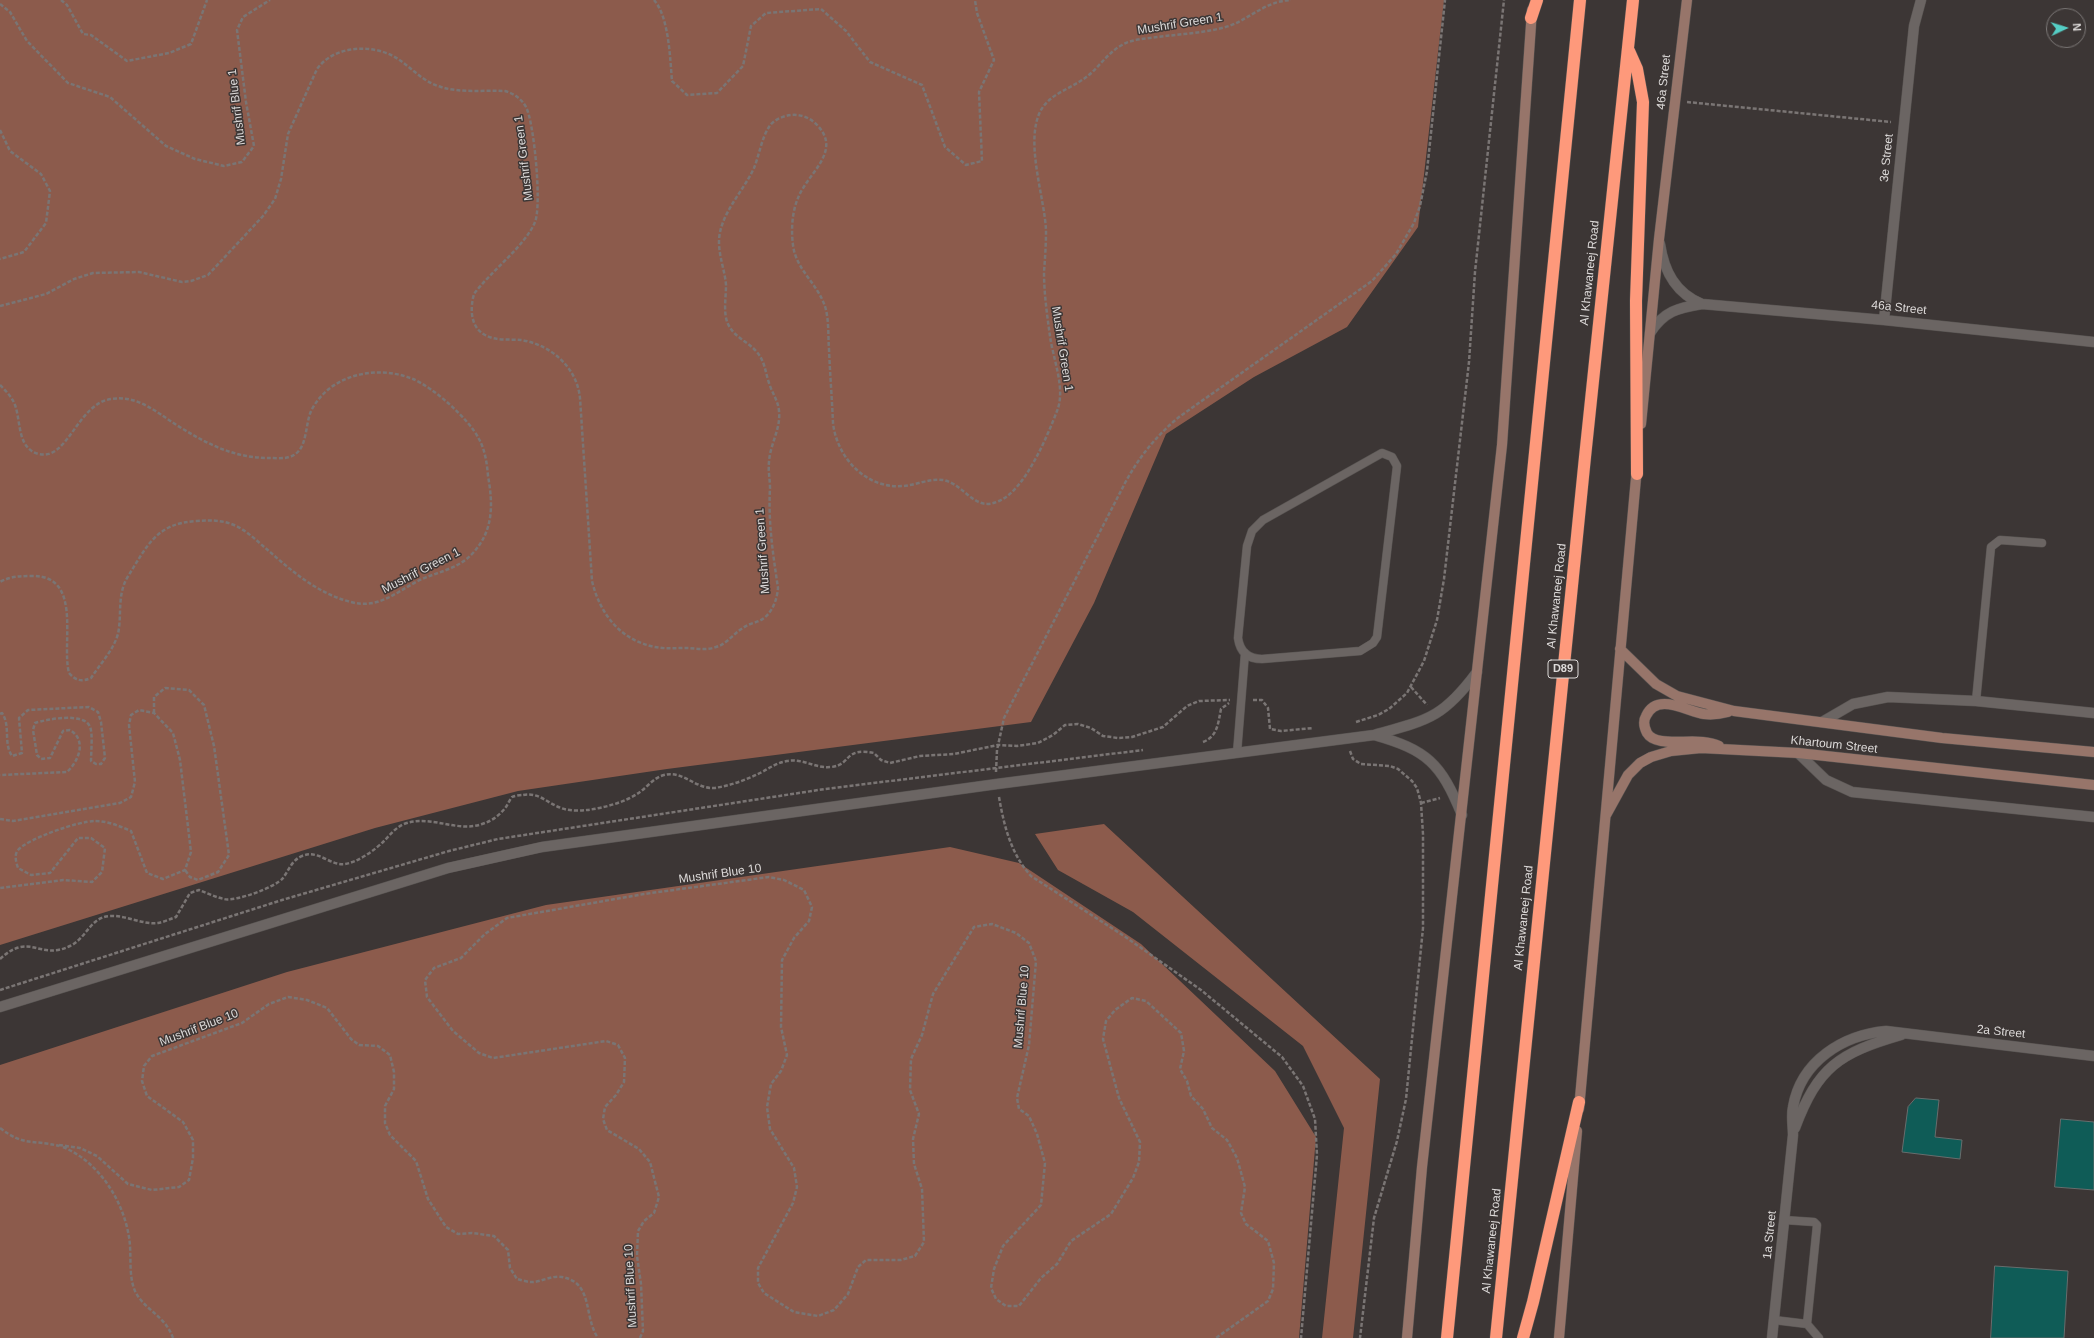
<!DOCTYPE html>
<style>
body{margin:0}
#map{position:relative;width:2094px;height:1338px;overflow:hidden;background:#3c3635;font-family:Helvetica,sans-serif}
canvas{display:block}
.north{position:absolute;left:2046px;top:8px;width:40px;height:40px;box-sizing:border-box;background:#3c3635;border:1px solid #7c7877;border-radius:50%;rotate:86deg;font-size:11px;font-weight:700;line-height:16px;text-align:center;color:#dddad9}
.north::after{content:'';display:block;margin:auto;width:14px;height:18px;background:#55cec5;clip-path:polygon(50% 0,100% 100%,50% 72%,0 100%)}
</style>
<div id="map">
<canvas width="2094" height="1338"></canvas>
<div class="north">N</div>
</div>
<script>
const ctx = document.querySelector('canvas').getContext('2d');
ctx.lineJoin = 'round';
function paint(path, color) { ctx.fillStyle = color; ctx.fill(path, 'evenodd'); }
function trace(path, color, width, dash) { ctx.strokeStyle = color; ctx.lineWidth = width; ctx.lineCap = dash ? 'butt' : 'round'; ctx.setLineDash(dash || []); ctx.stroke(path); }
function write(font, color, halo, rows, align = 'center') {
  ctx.font = font + ' Helvetica,sans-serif'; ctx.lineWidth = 3; ctx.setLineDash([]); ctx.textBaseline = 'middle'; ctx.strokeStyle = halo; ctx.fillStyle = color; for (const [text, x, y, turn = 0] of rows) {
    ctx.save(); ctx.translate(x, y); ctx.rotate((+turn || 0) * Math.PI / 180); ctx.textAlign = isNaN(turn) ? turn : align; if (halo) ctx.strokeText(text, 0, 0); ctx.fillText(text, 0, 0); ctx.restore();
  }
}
paint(new Path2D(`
 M0 0H1444L1418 227 1347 327 1254 377 1166 434 1094 603 1031 722 667 769 518 791 375 828 0 945Z
 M1104 824 1380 1079 1353 1338H1322L1344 1128 1303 1046 1133 912 1058 870 1035 834Z
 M950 847 1019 863 1141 944 1275 1071 1316 1137 1299 1338H0V1065L287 972 546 905Z`), '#8c5b4c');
const building = new Path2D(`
 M1916 1098 1939 1100 1935 1137 1962 1140 1960 1159 1902 1152 1908 1107Z
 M2061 1119 2094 1122V1190L2055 1187Z
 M1995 1266 2068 1271 2064 1338H1991Z`);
paint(building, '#0f5c57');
trace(building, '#676d6d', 1);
const lane = new Path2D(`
 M1382 453 1392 457 1397 466 1377 637 1373 643 1360 651 1262 659C1248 659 1240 652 1238 638L1247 546 1252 531 1263 520Z
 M1976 701 1991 547 2000 540 2042 543
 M1237 753 1245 653
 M1774 1320 1807 1324 1817 1225 1814 1222 1784 1220
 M1807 1324 1819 1338`);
const street = new Path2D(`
 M1660 244C1664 271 1675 293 1702 304L1884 320 2094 342
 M1884 320 1914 26 1921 0
 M1650 333C1664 311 1678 308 1702 304
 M1822 722 1853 704 1888 697 1976 701 2094 713
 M1374 735C1427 750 1441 763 1462 815
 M1798 753 1826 780 1852 792 2094 817
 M0 1007 448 868 542 847 997 784 1374 735C1428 720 1443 718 1477 672
 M1795 1128C1818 1067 1839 1053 1901 1035
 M1772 1338 1793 1135C1793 1126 1791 1116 1793 1107 1801 1061 1843 1035 1886 1031L2094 1056`);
const secondary = new Path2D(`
 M1641 424 1659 239 1687 0
 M1620 649 1656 684 1677 696 1734 711 1942 738 2094 752
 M1719 746C1699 735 1657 750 1647 733 1644 727 1643 721 1646 716 1657 692 1686 711 1704 714 1711 715 1720 714 1728 712
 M1606 815 1628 775 1640 763 1651 757 1671 751 1701 748 1798 753 2094 785
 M1579 1109 1637 467
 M1407 1338 1422 1167 1502 445 1532 10
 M1559 1338 1577 1131`);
const highway = new Path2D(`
 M1531 18 1537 0
 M1629 51 1637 69 1643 102 1636 301 1637 474
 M1447 1338 1580 0
 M1496 1338 1585 457 1633 0
 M1523 1338 1533 1302 1579 1102`);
trace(lane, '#575351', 9);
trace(street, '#575351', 11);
trace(secondary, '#575351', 11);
trace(highway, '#575351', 13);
trace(new Path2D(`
 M61 0 67 5 83 34 91 35 127 61 169 53 191 44 207 0
 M654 0C669 17 670 58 672 81L687 95 717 93 743 66 751 26 766 13 821 9 846 31 870 62 922 85 945 147 966 165 982 161 979 92 994 60 977 13 975 0
 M0 4 10 12 27 41 68 83 110 97 166 146 195 159 224 166 242 162 254 146 246 102 237 30 243 17 270 0
 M1687 102 1891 122
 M0 130 10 151 41 174 50 191 46 223 24 252 0 259
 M0 306 46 294 74 279 93 273 139 272 182 282 191 281 208 275 263 216 275 199 281 179 288 134 317 69C334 45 374 43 398 59 412 68 423 82 441 87 460 93 484 90 505 91 514 94 521 98 526 107 534 122 542 205 535 222 526 245 490 272 474 294 470 308 470 327 485 335 495 341 510 339 521 340 552 345 577 368 580 398L592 581C600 614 620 640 655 647 665 649 675 648 685 648 695 648 706 651 716 647 727 644 733 634 743 628 748 624 754 623 759 621 772 615 777 600 778 588 773 554 768 522 770 488 770 479 768 471 769 462 770 444 781 429 779 411 778 400 772 393 769 383 765 371 765 361 756 351 747 341 734 337 728 324 723 313 726 298 726 285 725 271 719 257 719 242 719 215 743 192 754 168 759 156 762 137 769 127 773 120 783 116 791 115 801 114 811 118 818 126 842 152 807 174 798 198 792 212 791 230 793 245 796 271 820 285 826 310 829 323 828 336 829 349 830 374 832 399 833 423 837 458 866 489 903 486 917 485 930 478 943 480 965 484 974 513 999 501 1025 490 1047 437 1057 411 1066 389 1053 359 1050 336 1047 315 1044 293 1044 272 1045 259 1046 245 1046 231 1045 198 1024 141 1041 110 1050 94 1070 89 1085 78 1098 69 1107 53 1122 45 1132 39 1145 39 1157 37 1181 34 1206 33 1229 26 1251 18 1266 1 1291 0
 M0 385C6 391 12 397 15 405 21 421 17 449 39 454 68 461 77 404 111 399 137 395 155 411 175 424 205 443 233 458 269 458 275 458 283 459 289 457 309 452 304 424 312 409 332 373 378 365 413 379 434 388 469 419 479 439 485 450 487 463 488 476 493 504 494 531 472 554 457 570 435 572 416 582 394 594 377 609 351 602 319 594 294 573 270 552 259 543 248 531 234 525 222 520 210 520 197 521 156 523 147 546 127 578 117 596 122 615 118 634 113 651 100 664 91 678 82 682 76 681 69 673 61 643 83 576 33 576 21 576 11 576 0 582
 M1411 687 1427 705
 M1253 700H1262L1268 708 1270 729 1281 731 1313 728
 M154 713V697L165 688 189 690 204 705 214 746 229 855 218 872 198 880 190 877 185 870
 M0 714 2 713C11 726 3 743 12 756L22 753 19 718 28 710 89 707 98 712 101 722 105 758 101 764H96L91 761C91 753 93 733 90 727 85 712 47 719 35 723L33 730 37 755 41 759 50 758 63 731 70 730C87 740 79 761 67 772L0 775
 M1356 722 1378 715 1389 709 1407 693 1424 661 1437 620 1444 579 1469 362 1475 272 1504 0
 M1203 742C1218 736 1218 723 1221 709L1229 703
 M1350 751 1353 759 1361 764 1390 766 1398 769 1412 781 1417 788 1421 803 1423 834V928L1406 1099 1397 1141 1374 1218 1360 1338
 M996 772 997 750 1004 718 1125 483C1139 457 1156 436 1179 417L1372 281 1396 254 1414 223 1420 206 1427 171 1445 0
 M999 797C1004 826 1011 854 1031 876L1124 936 1201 990 1282 1057 1303 1086 1315 1119 1317 1155 1301 1338
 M1421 803 1440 798
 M0 819 13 821 120 803 131 797 135 782 129 725 131 715 139 710 154 713 173 733 180 760 191 852 185 870 163 879 147 873 131 831C119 826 108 821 95 821 79 821 29 838 18 850 14 855 16 862 18 868L31 875 50 873 78 838H91L105 848 102 872 92 882 63 880 0 888
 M0 959C30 931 39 961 70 946 87 938 90 917 110 916 126 915 143 925 158 923 164 922 170 919 176 917L190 893 199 890C207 893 215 897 224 899 235 902 276 887 283 878 289 870 292 860 302 856 318 849 330 866 345 864 358 862 375 850 384 841 390 835 395 828 404 824 430 814 457 833 482 824 492 821 500 815 506 807 508 804 510 799 512 797 514 796 520 795 523 795 539 792 547 803 561 808 569 811 579 811 587 810 604 808 626 802 640 792 647 787 653 779 661 776 682 768 694 789 714 788 729 786 746 780 760 773 770 768 776 763 787 761 803 758 816 769 831 767 852 765 843 747 874 753L881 760 890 763 920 756 954 754 998 745 1017 746 1038 743 1053 735 1065 725 1078 724 1091 728 1103 736 1118 738 1132 737 1163 727 1187 706 1199 701 1230 700
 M0 990 282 900 449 851 498 839 825 789 1143 750
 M0 1128C25 1147 31 1139 59 1146
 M59 1145 80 1148 97 1156 128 1184 152 1190 179 1187 189 1180 193 1158V1140L183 1122 147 1096 142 1081 144 1066 152 1056 242 1023 269 1004 288 997 307 1000 327 1008 351 1039 359 1045 378 1046 390 1055 394 1072V1089L385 1106V1123L390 1135 416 1161 428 1199 446 1227 458 1234 472 1233 494 1236 508 1250 510 1268 517 1279C521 1280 527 1282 532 1282 541 1282 552 1275 562 1277 594 1283 583 1316 598 1338
 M63 1147C99 1162 123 1200 129 1237 132 1254 128 1275 135 1291 144 1310 165 1315 173 1338
 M640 1338 643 1331 641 1284 637 1256 638 1231 644 1221 654 1213 659 1197 650 1162 639 1149 607 1130 603 1119 605 1107 616 1095 624 1082 625 1058 618 1045 606 1041 493 1058 479 1053 453 1031 427 997 425 980 434 968 461 958 485 934 507 918 644 894 769 877 784 880 804 890 812 907 809 921 794 938 782 960 781 1027 787 1055 781 1071 771 1084 767 1107 770 1129 794 1168 797 1187 793 1203 758 1268V1283L764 1293 794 1312 818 1316 834 1310 848 1294 858 1267 866 1260H901L915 1256 924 1242 922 1189 914 1164 913 1139 919 1114 910 1090 911 1059 922 1035 933 994 974 927 992 924 1016 933 1029 943 1036 961 1029 1045 1017 1098 1019 1109 1029 1116 1037 1134 1045 1163 1041 1205 1003 1246 994 1269 991 1288 996 1299 1006 1306H1019L1041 1278 1057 1264 1071 1241 1111 1214 1133 1178 1139 1162 1140 1142 1119 1098 1103 1039 1106 1021 1115 1010 1132 998 1146 1001 1181 1033 1184 1051 1180 1069 1187 1081 1191 1096 1203 1109 1212 1128 1227 1140 1237 1158 1245 1187 1241 1213 1246 1224 1268 1241 1274 1263 1273 1289 1268 1301 1216 1338`), '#7a7574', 2.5, [4, 2]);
trace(lane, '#6b6563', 8);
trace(street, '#6b6563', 10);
trace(secondary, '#97756a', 10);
trace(highway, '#fe997b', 12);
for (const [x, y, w] of [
 [1563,669,30]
]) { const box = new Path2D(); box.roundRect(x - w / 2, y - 9, w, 18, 3); ctx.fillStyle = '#3c3635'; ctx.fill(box); trace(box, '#dddad9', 1); }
write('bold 11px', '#dddad9', null, [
 ["D89",1563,669]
]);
write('12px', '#dddad9', '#3c3635', [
 ["Mushrif Green 1",1180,24,-9],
 ["46a Street",1664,82,-84],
 ["Mushrif Blue 1",237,107,-97],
 ["Mushrif Green 1",524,158,-97],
 ["3e Street",1887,158,-84],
 ["Al Khawaneej Road",1590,273,-84],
 ["46a Street",1899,308,6],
 ["Mushrif Green 1",1062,349,81],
 ["Mushrif Green 1",763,551,-94],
 ["Mushrif Green 1",421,571,-27],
 ["Al Khawaneej Road",1557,596,-84],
 ["Khartoum Street",1834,745,6],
 ["Mushrif Blue 10",720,874,-8],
 ["Al Khawaneej Road",1524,918,-84],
 ["Mushrif Blue 10",1022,1007,-85],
 ["Mushrif Blue 10",199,1028,-21],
 ["2a Street",2001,1032,6],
 ["1a Street",1770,1235,-84],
 ["Al Khawaneej Road",1492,1241,-84],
 ["Mushrif Blue 10",631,1286,-93]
]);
</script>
